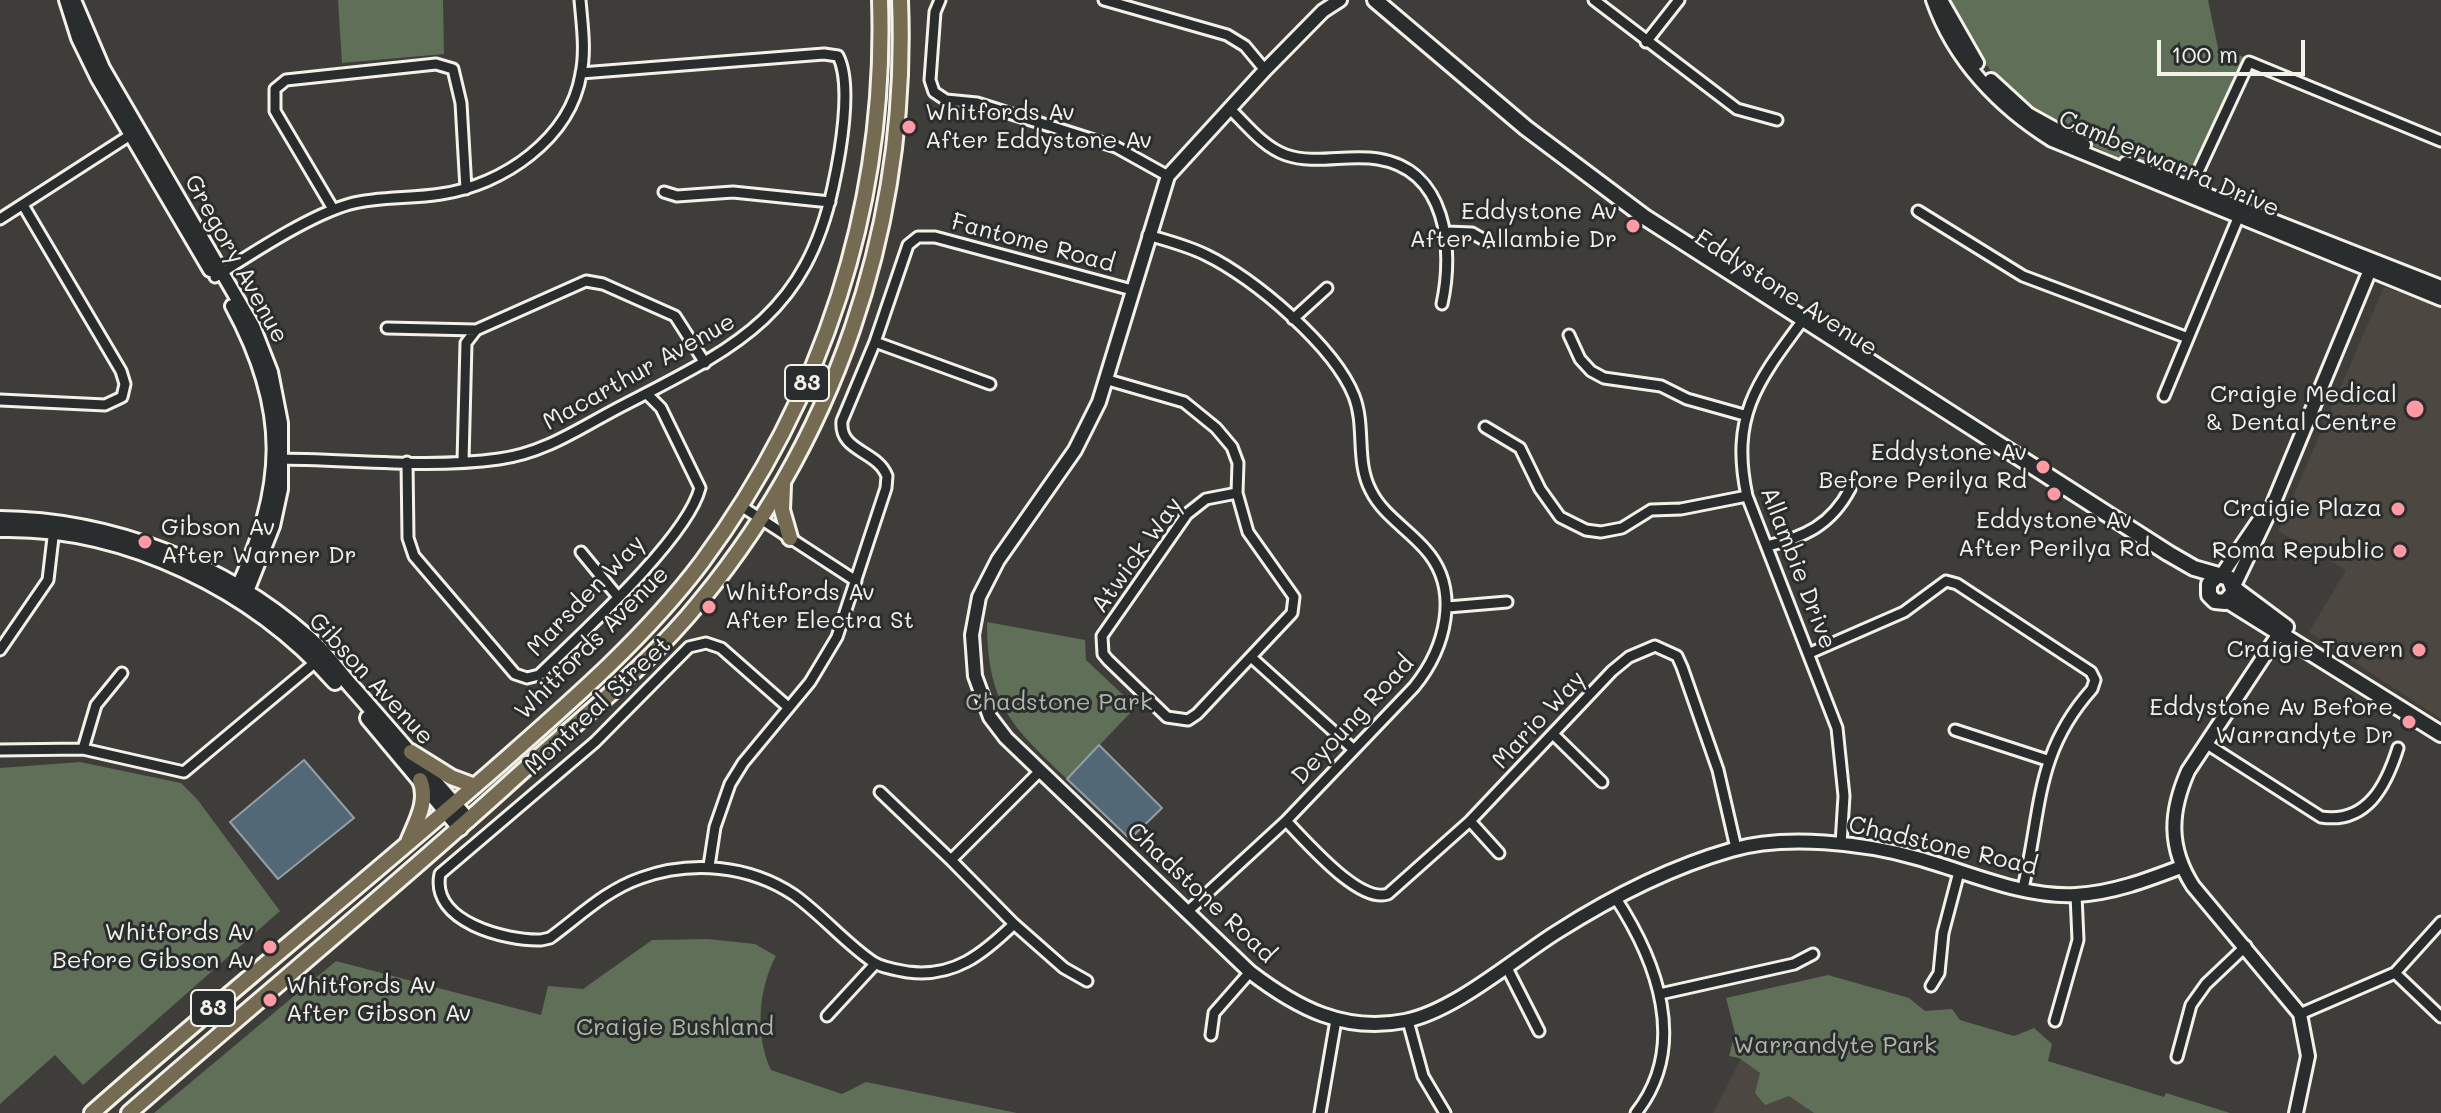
<!DOCTYPE html>
<style>
body{margin:0}
#map{position:relative;width:2441px;height:1113px;overflow:hidden;background:#3e3d39;font-family:Mali,sans-serif}
canvas{display:block}
.scale{position:absolute;left:2157px;top:40px;width:148px;height:36px;box-sizing:border-box;border:4px solid #f4f1e8;border-top:0;padding-left:10px;font-size:24px;line-height:28px;white-space:nowrap;color:#f4f1e8;-webkit-text-stroke:6px #2a2d2e;paint-order:stroke}
</style>
<div id="map">
<canvas width="2441" height="1113"></canvas>
<div class="scale">100 m</div>
</div>
<script>
const ctx = document.querySelector('canvas').getContext('2d');
ctx.lineJoin = 'round';
function paint(path, color) { ctx.fillStyle = color; ctx.fill(path, 'evenodd'); }
function trace(path, color, width, dash) { ctx.strokeStyle = color; ctx.lineWidth = width; ctx.lineCap = dash ? 'butt' : 'round'; ctx.setLineDash(dash || []); ctx.stroke(path); }
function write(font, color, halo, rows, align = 'center') {
  ctx.font = font + ' Mali,sans-serif'; ctx.lineWidth = 6; ctx.setLineDash([]); ctx.textBaseline = 'middle'; ctx.strokeStyle = halo; ctx.fillStyle = color; for (const [text, x, y, turn = 0] of rows) {
    ctx.save(); ctx.translate(x, y); ctx.rotate((+turn || 0) * Math.PI / 180); ctx.textAlign = isNaN(turn) ? turn : align; if (halo) ctx.strokeText(text, 0, 0); ctx.fillText(text, 0, 0); ctx.restore();
  }
}
paint(new Path2D(`
 M2384 287 2441 306V719L2309 632 2346 570 2278 531Z
 M1741 1059 1789 1095 1814 1113H1713Z`), '#4c4841');
paint(new Path2D(`
 M338 0H443L444 54 342 63Z
 M1945 0H2208L2219 53 2242 56 2244 63 2188 184C2117 160 2044 130 1992 72 1974 51 1959 24 1945 0Z
 M987 622 1085 640 1086 660 1136 707 1067 779C1011 726 987 703 987 622Z
 M80 762 181 783 197 799 280 911 83 1085 55 1055 0 1104V768Z
 M708 939 755 944 776 956C758 989 755 1036 771 1070L842 1094 866 1082 1017 1113H154L336 961 541 1015 548 986 583 989 652 940Z
 M1828 975 1909 998 1925 1011 1952 1009 1960 1020 2014 1036 2034 1028 2052 1044 2048 1061 2164 1097 2166 1093 2230 1113H1814L1789 1096 1765 1105 1755 1093 1760 1073 1739 1058 1729 1056 1735 1033 1726 998Z`), '#5f6f58');
const water = new Path2D(`
 M1099 745 1162 808 1130 839 1067 779Z
 M304 760 354 818 278 879 230 822Z`);
paint(water, '#536877');
trace(water, '#939fa4', 2);
const minor = new Path2D(`
 M940 0 935 12 930 80 934 92 946 100 977 103 1116 147 1168 176
 M1104 0 1227 35 1245 46 1265 70
 M1594 0 1737 109 1777 120
 M1646 42 1679 0
 M1229 108C1246 124 1263 147 1286 155 1315 165 1347 154 1378 159 1447 170 1454 249 1442 304
 M2189 191 2249 62 2441 141
 M664 192 677 196 733 192 830 202
 M333 209 275 111V89L286 80 436 64 453 69 461 103 466 189
 M1918 211 2023 276 2188 338
 M0 219 135 132
 M1447 232 1472 233 1486 241
 M1148 235C1168 241 1188 246 1206 255 1254 278 1334 346 1354 396 1366 427 1355 461 1371 491 1383 515 1408 529 1425 549 1462 590 1445 649 1414 687L1286 821 1187 912
 M215 277C251 254 310 215 350 204 379 196 411 199 441 194 503 185 570 139 581 74 586 50 582 24 580 0
 M1293 319 1327 288
 M1803 320C1757 382 1730 416 1747 496L1837 728 1844 796 1841 844
 M387 328 476 330
 M1569 335 1580 359 1591 371 1604 378 1661 386 1687 399 1744 415
 M875 342 990 384
 M1108 380 1184 402 1216 428 1232 447 1238 463 1237 493 1248 532 1294 597 1292 613 1197 714 1188 720 1167 717 1108 660 1103 654 1102 636 1187 514 1206 499 1237 493
 M2164 396 2241 211
 M0 400 105 405 122 397 125 384 121 371 23 205
 M1485 427 1520 448 1540 489 1560 517 1586 530 1601 532 1622 528 1651 510 1681 509 1747 496
 M275 459C349 459 427 469 499 459 547 453 584 425 626 404 734 348 805 316 833 187 840 155 853 85 838 56L824 54 581 73
 M463 461 466 343 476 330 586 281 603 284 675 316 705 363
 M407 462 408 538 414 556 515 674 527 678 539 675C580 635 687 539 700 488L661 408 647 394
 M741 506 856 581
 M1767 546C1805 537 1831 525 1850 489
 M581 552 618 597
 M1448 607 1507 602
 M0 650 48 580 54 529
 M1810 653 1904 612 1946 581 1957 584 2091 672 2095 680 2092 689C2034 754 2042 810 2023 888
 M1251 657 1353 749
 M788 707 721 648 706 643 689 647 595 742 440 874C430 922 506 941 541 940L550 938C580 916 606 890 641 878 691 860 749 865 794 895 822 915 845 943 873 962 882 968 897 970 908 972 954 978 983 954 1014 924L951 860 1040 771
 M1955 730 2047 760
 M1553 734 1602 782
 M2207 744 2321 817C2367 824 2386 786 2398 748
 M83 749 96 705 122 673
 M0 750 83 749 184 772 318 660
 M880 792 951 860
 M1286 821C1307 842 1359 904 1388 894L1470 821 1612 671 1629 657 1655 646 1677 656 1682 667 1718 770 1736 848
 M1470 821 1499 853
 M709 866 715 827 730 784 743 763 810 682 837 637 886 488 887 476C877 450 839 452 842 421L875 342 908 245 918 237H935L1132 290
 M1615 897C1657 961 1689 1046 1636 1113
 M1014 924 1064 968 1087 981
 M1506 966 1539 1031
 M2395 973 2441 1017
 M1931 986 1939 973 1943 933 1959 872
 M1660 994 1794 964 1813 954
 M2300 1014 2395 973 2441 922
 M827 1016 875 964
 M1408 1021 1423 1076 1445 1113
 M2055 1021 2078 940 2076 895
 M1211 1035 1214 1013 1250 972
 M2177 1057 2191 1005 2206 984 2246 946
 M1320 1113 1336 1020`);
const tertiary = new Path2D(`
 M66 0 78 38 98 79 210 270
 M74 0 103 68 253 326 271 372 281 423V489L273 526 244 599
 M1340 0 1323 11 1265 70 1168 176 1099 402 1075 450 998 560 979 597 972 635 975 676 990 717 1006 738 1250 972C1297 1008 1344 1033 1405 1021 1455 1011 1514 959 1557 932 1612 897 1668 868 1731 850 1785 834 1864 843 1917 858 1968 872 2023 898 2076 895 2113 893 2147 880 2181 867
 M1933 0C1954 60 1999 107 2052 140L2441 299
 M1941 0 1977 63
 M1991 80 2028 114 2084 145
 M2126 163 2441 287
 M232 306C289 411 285 487 235 593
 M2221 576 2258 522
 M2234 586 2273 504 2372 265
 M2284 626 2188 771C2170 812 2168 847 2193 886L2300 1014 2308 1056 2296 1113`);
const secondary = new Path2D(`
 M1375 0 1526 128 1646 218 2168 553 2194 568 2229 578 2234 592 2225 602 2215 601 2209 595V584L2217 576
 M0 519C111 520 224 564 307 637 324 651 337 670 352 687 391 731 429 776 468 820
 M0 529C125 526 254 590 335 682
 M2235 589 2286 627
 M2228 601 2441 734
 M368 718 460 828`);
const primary = new Path2D(`
 M783 485 782 510 790 538
 M411 752 451 777 475 786
 M408 842C416 822 429 801 420 780
 M92 1113C221 999 354 891 484 778 560 711 641 643 702 562 823 398 887 204 880 0
 M129 1113C253 1004 382 898 505 787 566 731 632 680 687 617 835 445 909 226 900 0`);
trace(minor, '#f4f1e8', 15);
trace(tertiary, '#f4f1e8', 18);
trace(secondary, '#f4f1e8', 20);
trace(primary, '#f4f1e8', 20);
trace(minor, '#2a2d2e', 9);
trace(tertiary, '#2a2d2e', 12);
trace(secondary, '#2a2d2e', 14);
trace(primary, '#746b52', 14);
for (const [x, y, r, color] of [
 [909,127,8,"#ff9aa2"],
 [1633,226,8,"#ff9aa2"],
 [2415,409,10,"#ff9aa2"],
 [2043,467,8,"#ff9aa2"],
 [2054,494,8,"#ff9aa2"],
 [2398,509,8,"#ff9aa2"],
 [145,542,8,"#ff9aa2"],
 [2400,551,8,"#ff9aa2"],
 [709,607,8,"#ff9aa2"],
 [2419,650,8,"#ff9aa2"],
 [2409,722,8,"#ff9aa2"],
 [270,947,8,"#ff9aa2"],
 [270,1000,8,"#ff9aa2"]
]) { const dot = new Path2D(); dot.arc(x, y, r, 0, 2 * Math.PI); ctx.fillStyle = color; ctx.fill(dot); trace(dot, '#2a2d2e', 3); }
for (const [x, y, w] of [
 [807,383,44],
 [213,1008,44]
]) { const box = new Path2D(); box.roundRect(x - w / 2, y - 18, w, 36, 6); ctx.fillStyle = '#2a2d2e'; ctx.fill(box); trace(box, '#f4f1e8', 2); }
write('bold 22px', '#f4f1e8', null, [
 ["83",807,383],
 ["83",213,1008]
]);
write('24px', '#f4f1e8', '#2a2d2e', [
 ["Whitfords Av",925,113,"left"],
 ["After Eddystone Av",925,141,"left"],
 ["Eddystone Av",1617,212],
 ["After Allambie Dr",1617,240],
 ["Craigie Medical",2397,395],
 ["& Dental Centre",2397,423],
 ["Eddystone Av",2027,453],
 ["Before Perilya Rd",2027,481],
 ["Craigie Plaza",2382,509],
 ["Eddystone Av",2054,521,"center"],
 ["After Perilya Rd",2054,549,"center"],
 ["Gibson Av",161,528,"left"],
 ["After Warner Dr",161,556,"left"],
 ["Roma Republic",2384,551],
 ["Whitfords Av",725,593,"left"],
 ["After Electra St",725,621,"left"],
 ["Craigie Tavern",2403,650],
 ["Eddystone Av Before",2393,708],
 ["Warrandyte Dr",2393,736],
 ["Whitfords Av",254,933],
 ["Before Gibson Av",254,961],
 ["Whitfords Av",286,986,"left"],
 ["After Gibson Av",286,1014,"left"]
], 'right');
write('24px', '#f4f1e8', '#2a2d2e', [
 ["Camberwarra Drive",2169,164,23],
 ["Fantome Road",1033,243,15],
 ["Gregory Avenue",236,259,61],
 ["Eddystone Avenue",1786,293,33],
 ["Macarthur Avenue",639,372,-29],
 ["Atwick Way",1137,555,-54],
 ["Allambie Drive",1798,568,69],
 ["Marsden Way",586,596,-46],
 ["Whitfords Avenue",592,643,-45],
 ["Gibson Avenue",371,679,47],
 ["Montreal Street",598,706,-43],
 ["Deyoung Road",1353,720,-47],
 ["Mario Way",1539,720,-47],
 ["Chadstone Road",1943,846,13],
 ["Chadstone Road",1201,893,43]
]);
write('24px', '#b1b6a7', '#2a2d2e', [
 ["Chadstone Park",1059,703],
 ["Craigie Bushland",675,1028],
 ["Warrandyte Park",1835,1046]
]);
</script>
